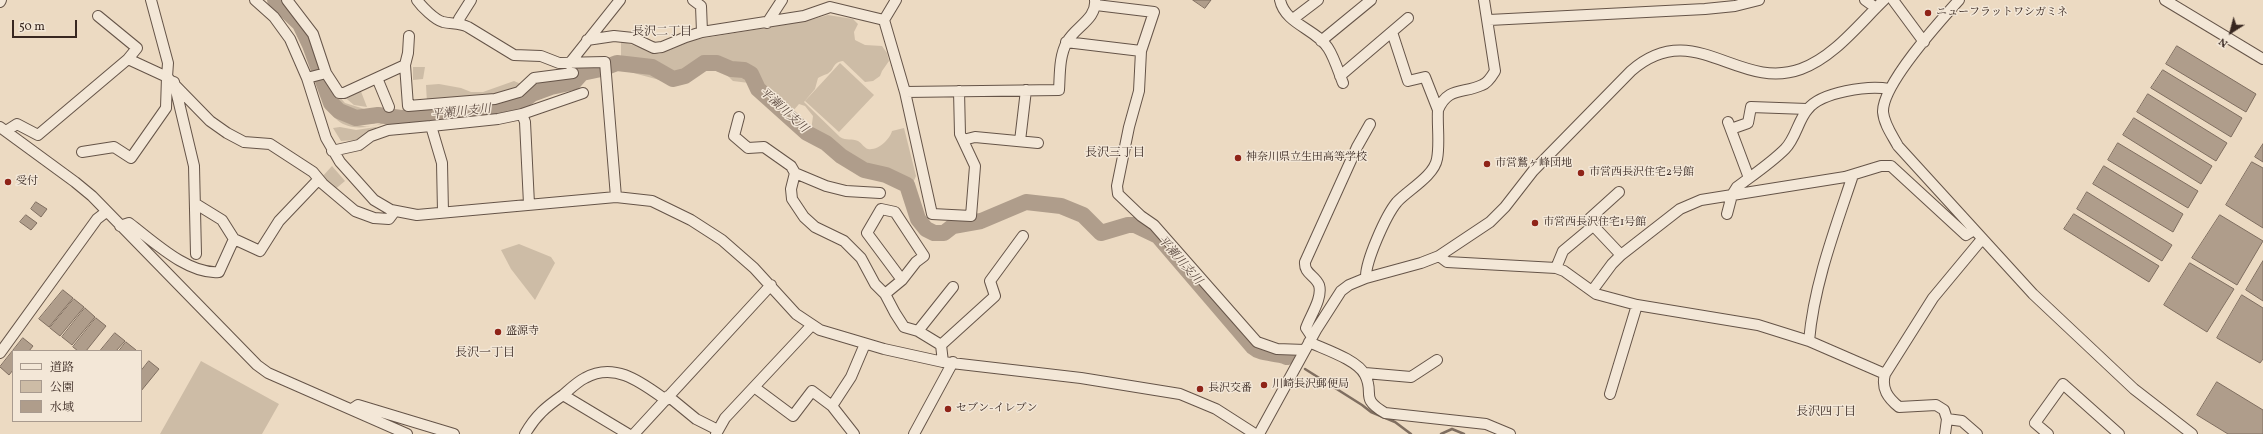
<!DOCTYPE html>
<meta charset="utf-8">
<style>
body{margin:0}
#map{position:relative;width:2263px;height:434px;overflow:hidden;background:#ecdac2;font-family:Vollkorn,"Noto Serif JP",serif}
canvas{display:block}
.legend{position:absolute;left:12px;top:350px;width:130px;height:72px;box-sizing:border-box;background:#f3e7d7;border:1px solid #a89a8e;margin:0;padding:5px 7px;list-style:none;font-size:12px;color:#382720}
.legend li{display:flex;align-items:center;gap:8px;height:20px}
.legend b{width:20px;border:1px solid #a89a8e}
.north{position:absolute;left:2211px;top:12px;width:40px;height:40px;-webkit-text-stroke:3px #f3e7d7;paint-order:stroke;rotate:216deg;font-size:11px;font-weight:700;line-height:16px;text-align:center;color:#382720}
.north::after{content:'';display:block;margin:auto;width:14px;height:18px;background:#382720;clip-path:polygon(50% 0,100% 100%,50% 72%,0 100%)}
.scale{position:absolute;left:12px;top:20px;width:65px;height:18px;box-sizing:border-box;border:2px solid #382720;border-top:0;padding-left:5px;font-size:12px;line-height:14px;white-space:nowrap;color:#382720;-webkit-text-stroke:3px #f3e7d7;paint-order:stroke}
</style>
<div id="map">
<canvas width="2263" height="434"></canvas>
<ul class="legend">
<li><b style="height:5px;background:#f3e7d7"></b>道路</li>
<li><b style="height:11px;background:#cdbca6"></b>公園</li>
<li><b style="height:11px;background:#af9d8b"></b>水域</li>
</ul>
<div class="north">N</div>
<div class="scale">50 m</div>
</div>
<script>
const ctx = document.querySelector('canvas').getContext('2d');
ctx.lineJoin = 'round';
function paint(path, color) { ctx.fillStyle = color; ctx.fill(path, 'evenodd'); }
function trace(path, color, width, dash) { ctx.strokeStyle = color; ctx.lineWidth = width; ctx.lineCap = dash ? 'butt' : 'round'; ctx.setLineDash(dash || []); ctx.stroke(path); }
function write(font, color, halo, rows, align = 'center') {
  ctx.font = font + ' Vollkorn,"Noto Serif JP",serif'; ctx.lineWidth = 3; ctx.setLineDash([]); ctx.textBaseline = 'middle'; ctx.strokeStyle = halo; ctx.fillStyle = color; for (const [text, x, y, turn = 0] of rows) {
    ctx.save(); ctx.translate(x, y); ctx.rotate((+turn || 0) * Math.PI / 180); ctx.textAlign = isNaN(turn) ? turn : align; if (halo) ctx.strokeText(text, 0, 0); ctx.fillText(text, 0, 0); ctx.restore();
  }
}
paint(new Path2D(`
 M828 15 853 19 858 24 854 32 855 40 865 45 882 46 887 53 889 61 882 71 880 76 873 81 865 82 843 61C832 62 835 70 827 74 824 75 821 76 818 78L815 89 804 102 840 137C846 141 852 138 858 141 862 143 864 148 868 149 878 151 890 139 892 131L904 128 916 176 912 185 901 189 891 181 868 174 852 167 835 153 813 142 811 131 813 116 805 106 799 104 793 111H787L762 89 749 83 733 81 727 75 716 69 696 72 678 85 626 71 621 59V41L659 54 693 40 807 21Z
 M840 63 874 95 839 132 805 101Z
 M413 67H425L423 79 413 80Z
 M324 79 345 103 371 111 396 109C359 118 335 123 324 79Z
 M514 81 521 84 515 88V92L427 103 426 85 439 84 461 88 471 92H483Z
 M360 89 367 107 354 105 342 95Z
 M323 95 333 110 355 120 357 125 369 127 380 124 383 120 389 119 393 121C359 131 335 134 323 95Z
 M373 118 383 119C376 125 368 124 359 124L357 120Z
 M340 127 356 130 376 127 377 130 357 140 341 141 333 128Z
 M332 166 345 181 333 191 322 177Z
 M519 244 551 257 555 263 535 300 511 269 501 250Z
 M201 361 279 404 262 434H160Z`), '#cdbca6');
const water = new Path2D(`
 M1193 0H1211L1205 8Z
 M2177 46 2256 94 2246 112 2166 64Z
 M2163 70 2242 118 2231 137 2151 88Z
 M2148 94 2227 143 2216 161 2137 112Z
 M2134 118 2212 166 2201 184 2123 135Z
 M2118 143 2198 191 2188 208 2108 160Z
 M2263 144V162L2255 157Z
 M2252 162 2263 168V228L2226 205Z
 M2104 166 2183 214 2173 232 2093 184Z
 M2087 192 2172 245 2162 261 2077 209Z
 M36 202 47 209 41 217 31 209Z
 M2074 214 2159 266 2149 282 2064 229Z
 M26 215 37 223 31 230 20 222Z
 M2220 215 2263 241 2237 285 2192 258Z
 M2263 261V301L2246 290Z
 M2190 263 2234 289 2207 332 2164 305Z
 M63 290 73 298 49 327 39 319Z
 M2242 295 2263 308V359L2260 363 2217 338Z
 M74 299 84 307 60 336 50 328Z
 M85 308 95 317 72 345 62 337Z
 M96 318 106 326 86 351H78L73 347Z
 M115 333 125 341 116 351H100Z
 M23 338 33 346 29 351H13V370L9 375 0 367Z
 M126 342 136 350 135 351H119Z
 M149 361 159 369 141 391V371Z
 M2217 382 2263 410V434H2228L2197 415Z`);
paint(water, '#af9d8b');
trace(water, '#7f6e60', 1);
trace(new Path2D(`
 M1287 357 1295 361
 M1305 369 1362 405 1371 412 1395 422 1411 434
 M1441 434 1452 429 1464 434`), '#7f6e60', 2.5);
trace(new Path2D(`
 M275 0 300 24 310 45 331 103 339 111 356 118 378 115 401 118 445 116 499 109 524 100 532 94 551 87 574 82 582 73 601 69 617 63 652 67 673 79 685 76 704 63H717L731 69 744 70 751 74 758 89 807 133 826 143 841 156 864 170 886 175 907 185 918 219 926 229 934 233H944L953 226 981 221 1026 202 1061 206 1083 215 1101 233 1128 225H1135L1158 236 1253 347C1262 355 1275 352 1287 357`), '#af9d8b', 16);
const minor = new Path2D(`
 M151 0 168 63 167 77 210 121 227 133 244 142 270 144 313 172 323 184 355 211 374 218 389 219 395 211
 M255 0 274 17 290 39 307 78 326 138 340 162 374 200 391 210 417 215 616 197 652 201 691 220 722 240 754 268 796 314 820 330 884 349 943 362 1081 378 1180 394 1216 409 1255 434
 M287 0 313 34 326 73 339 93H344L405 65 408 53 409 36
 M417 0C422 7 435 20 443 22 452 24 460 23 468 27L514 55 541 56 559 63 605 62 616 197
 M693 0 701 6 702 32
 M896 0 884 20 905 92 932 214 971 216 975 166 960 134 959 91
 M1280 0C1285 24 1316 29 1328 48 1334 57 1339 73 1343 83
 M1865 0 1876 8
 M1893 0 1924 42
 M1959 0C1940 21 1882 85 1883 112 1884 124 1892 135 1898 146L2033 294 2134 389 2192 434
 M2165 0 2263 59
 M0 2 1 0
 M1096 5 1154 12 1141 51 1139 91 1129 127 1117 186 1118 194 1141 216 1154 225 1257 342 1277 349 1305 350
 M98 16 137 48 128 59
 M1293 19 1318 0
 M1489 20 1705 9 1735 6 1759 0
 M460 23 459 19 471 0
 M767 23 782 0
 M1392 32 1408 81 1425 77 1438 110
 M587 40 614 36 633 38 654 48 662 47 686 37 702 32 804 16 830 7 884 20
 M1321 41 1371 0
 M1066 42 1141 51
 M569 64 620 0
 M405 65 408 106 495 99 519 92 534 78 573 73
 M1340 76 1408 18
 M307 78 326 73
 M377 78 389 107
 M174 82 194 166 196 254
 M905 92 1059 90C1060 75 1059 56 1067 42 1075 27 1097 19 1095 0
 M522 114 583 93
 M739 117 734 136 748 148 764 147 791 166 795 173 791 189 792 199 804 217 815 227 844 241 861 258 875 284 885 294
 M1728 122 1749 178
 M431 126 498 119 522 114 525 122 529 204
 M0 127 75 182 92 196 257 365 268 373 407 434
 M1731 129 1748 123 1751 107 1807 109
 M6 131 17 124 38 135 128 59 167 77 166 108 131 158 114 147 82 152
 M963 140 975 137 1038 143
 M1020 141 1026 90
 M332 151 359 145 371 136 388 130 431 126 442 163 443 212
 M795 173 826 186 846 191 880 193
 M1619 192 1588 220 1621 255
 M1727 214 1732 195 1737 187C1753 175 1771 163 1785 149 1796 138 1798 120 1808 109 1821 92 1869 85 1889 89
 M120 226 129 223C153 241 188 275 219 272L234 239 222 220 196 204
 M234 239 260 251 279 221 319 179
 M1439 256 1447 262 1556 268 1564 271 1596 294 1637 305 1758 325 1809 341 1885 374
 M1556 268 1563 251 1593 226
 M1366 278C1365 262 1386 215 1397 202 1408 190 1434 176 1437 159 1440 144 1437 125 1438 110 1448 86 1464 94 1482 85 1488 83 1492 76 1495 71L1484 0
 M902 280 867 233 881 209 895 212 924 256 916 262 902 280 885 294 895 313 904 327 918 331 941 345
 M1592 291 1612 264 1621 255 1680 209 1701 200 1845 177 1881 166H1891L1966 235 1974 230
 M918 331 953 287
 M1312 337 1306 328C1310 316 1323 298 1319 285 1315 275 1304 274 1305 262L1357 147 1370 124
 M1809 341C1814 284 1835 229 1853 175
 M1309 342C1324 349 1358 360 1365 375 1375 394 1359 398 1385 413L1486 424 1510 434
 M0 353 97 219 106 212
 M943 362 941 345 995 296 990 281 1023 236
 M1365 373 1411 377 1437 360
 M754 387 793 416 812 391 832 406
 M1610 394 1637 305
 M563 395 628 434
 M668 396 696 419 718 430
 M352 409 358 405 454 434
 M525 434C536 415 546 407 563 395 570 389 577 382 585 378 615 361 642 383 666 400
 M634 434 771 285
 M716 434 725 418 812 325
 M854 434 832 406 851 377 865 344
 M914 434 953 362
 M1259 434 1316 330 1341 291 1349 285 1366 278 1421 263 1439 256 1490 222 1505 207 1533 171 1631 71C1694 16 1738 92 1801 69 1834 57 1859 24 1884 0
 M1945 434 1947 419
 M1977 434 1962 421 1947 419 1944 410 1936 405 1899 407C1888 398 1881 389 1885 374L1933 298 1982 239
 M2048 434 2035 423 2063 384 2119 434`);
trace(minor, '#655448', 12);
trace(minor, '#f3e7d7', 10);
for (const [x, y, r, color] of [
 [1928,13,4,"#8f2418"],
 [1238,158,4,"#8f2418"],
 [1487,164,4,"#8f2418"],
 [1581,173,4,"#8f2418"],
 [8,182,4,"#8f2418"],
 [1535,223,4,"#8f2418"],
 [498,332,4,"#8f2418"],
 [1264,385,4,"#8f2418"],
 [1200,389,4,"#8f2418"],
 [948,409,4,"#8f2418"]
]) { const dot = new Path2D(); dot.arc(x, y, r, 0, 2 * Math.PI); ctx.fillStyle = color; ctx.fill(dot); trace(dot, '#f3e7d7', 1.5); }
write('11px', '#382720', '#f3e7d7', [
 ["ニューフラットワシガミネ",1936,13],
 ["神奈川県立生田高等学校",1246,158],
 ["市営鷲ヶ峰団地",1495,164],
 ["市営西長沢住宅2号館",1589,173],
 ["受付",16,182],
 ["市営西長沢住宅1号館",1543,223],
 ["盛源寺",506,332],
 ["川崎長沢郵便局",1272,385],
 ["長沢交番",1208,389],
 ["セブン-イレブン",956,409]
], 'left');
write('12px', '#382720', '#f3e7d7', [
 ["長沢二丁目",662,33],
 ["長沢三丁目",1115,154],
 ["長沢一丁目",485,354],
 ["長沢四丁目",1826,413]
]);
write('italic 12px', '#5c4a40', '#f3e7d7', [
 ["平瀬川支川",783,111,42],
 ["平瀬川支川",461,113,-6],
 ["平瀬川支川",1179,261,49]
]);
</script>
